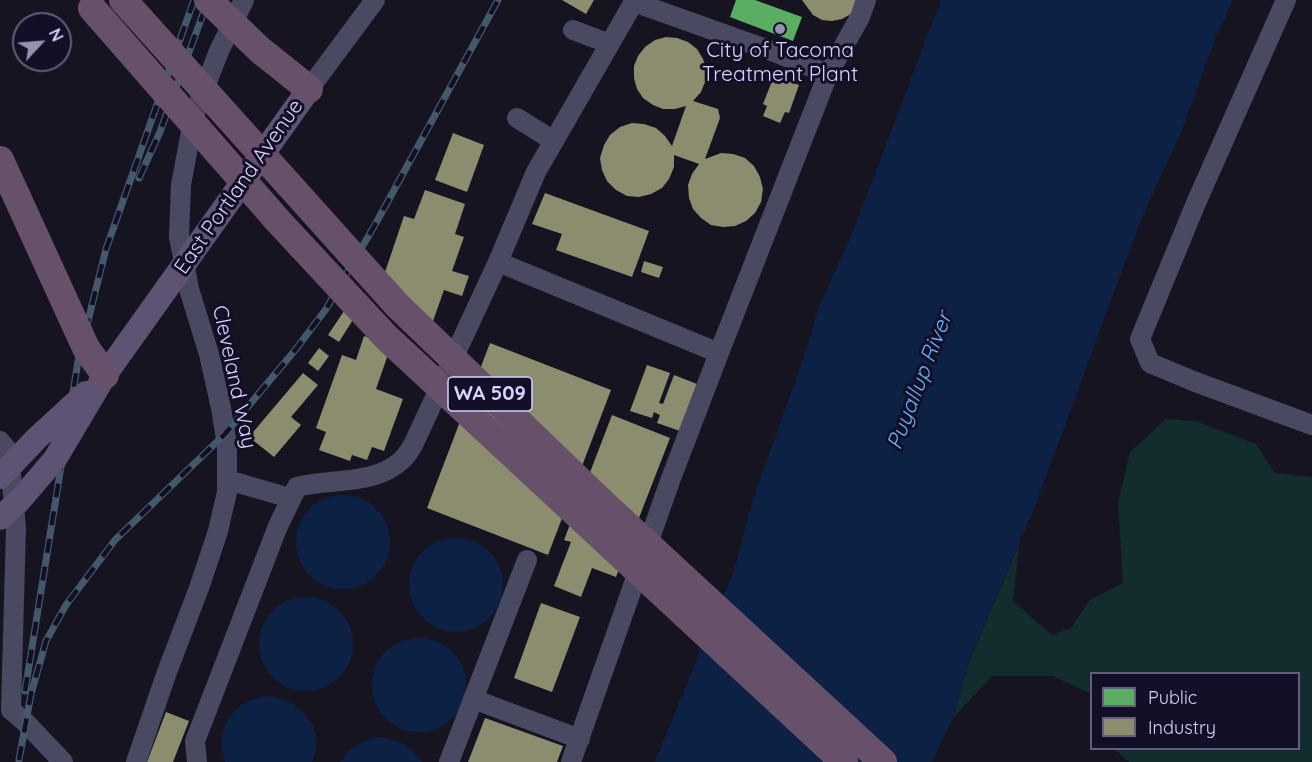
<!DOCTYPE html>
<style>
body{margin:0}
#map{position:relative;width:1312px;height:762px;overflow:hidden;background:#161421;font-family:Quicksand,sans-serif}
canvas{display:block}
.legend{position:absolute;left:1090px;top:672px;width:210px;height:78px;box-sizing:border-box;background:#130f26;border:2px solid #625e7d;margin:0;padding:8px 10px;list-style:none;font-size:18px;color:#d9d4ff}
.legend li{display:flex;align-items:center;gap:12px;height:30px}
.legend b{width:30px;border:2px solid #625e7d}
.north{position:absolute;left:12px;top:12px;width:60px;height:60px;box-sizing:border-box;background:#130f26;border:2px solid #625e7d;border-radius:50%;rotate:64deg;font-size:16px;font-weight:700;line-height:24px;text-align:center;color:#d9d4ff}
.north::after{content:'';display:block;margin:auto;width:21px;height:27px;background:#9591b1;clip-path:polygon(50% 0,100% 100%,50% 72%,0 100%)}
</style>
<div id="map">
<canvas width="1312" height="762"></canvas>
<ul class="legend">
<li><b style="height:16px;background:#5aae61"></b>Public</li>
<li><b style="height:16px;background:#8c8c6e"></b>Industry</li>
</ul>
<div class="north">N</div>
</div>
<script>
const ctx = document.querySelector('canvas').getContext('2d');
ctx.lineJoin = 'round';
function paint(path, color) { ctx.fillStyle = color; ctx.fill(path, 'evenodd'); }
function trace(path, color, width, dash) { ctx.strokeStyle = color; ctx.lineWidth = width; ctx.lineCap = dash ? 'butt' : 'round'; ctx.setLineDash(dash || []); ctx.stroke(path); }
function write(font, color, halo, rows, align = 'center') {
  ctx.font = font + ' Quicksand,sans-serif'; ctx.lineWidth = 6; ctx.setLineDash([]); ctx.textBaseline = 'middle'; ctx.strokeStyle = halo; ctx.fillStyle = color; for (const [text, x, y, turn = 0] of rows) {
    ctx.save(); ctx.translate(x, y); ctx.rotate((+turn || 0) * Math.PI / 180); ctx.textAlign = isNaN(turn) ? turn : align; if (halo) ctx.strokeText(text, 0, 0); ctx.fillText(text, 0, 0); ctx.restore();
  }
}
paint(new Path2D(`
 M1166 419 1195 421 1256 444 1275 473 1312 477V762H1129L1114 749 1298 748V674H1092L1091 694 1053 676H992L953 718 970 659 1019 545 1013 601 1052 635 1071 628 1090 600 1123 583 1118 503 1130 452Z`), '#132c2d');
paint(new Path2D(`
 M941 0H1233L1214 42 1180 135 1140 222 1036 504 970 658 953 718 932 762H655L700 651 734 571 753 499 806 351 818 309 852 234Z
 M296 542a47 47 0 1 1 94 0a47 47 0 1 1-94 0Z
 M409 585a47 47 0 1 1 94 0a47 47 0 1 1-94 0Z
 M259 644a47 47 0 1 1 94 0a47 47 0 1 1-94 0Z
 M372 685a47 47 0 1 1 94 0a47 47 0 1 1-94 0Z
 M266 696C299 699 328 727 312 762H225C215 727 231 703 266 696Z
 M379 737C397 740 412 745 422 762H340C349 747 362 741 379 737Z`), '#0d2144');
paint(new Path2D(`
 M736 0H755L802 17 793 41 730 17Z`), '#5aae61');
paint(new Path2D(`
 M562 0H594L586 14Z
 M802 0H860L851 14 842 19 832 21 822 20 813 15Z
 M666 37 677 38 688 42 697 49 703 59 706 70 705 82 701 92 693 101 718 109 720 118 705 159 721 153 733 154 745 158 754 166 760 177 763 189 761 202 755 213 746 221 735 226 723 227 711 225 701 218 693 209 689 198 688 185 692 174 699 164 674 155V167L669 179 662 188 651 194 639 197 627 196 616 190 607 181 602 170 600 158 604 145 610 135 620 127 632 123 644 124 656 128 665 136 672 146 686 106 675 109H663L653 105 643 98 637 89 634 78V66L638 56 645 47 655 40Z
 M774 76 799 85 789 113 785 112 780 123 763 116 767 106 763 104Z
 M453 133 484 145 467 192 435 180Z
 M425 190 465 204 455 234 464 237 452 271 469 276 462 296 444 290 432 324 384 275 404 216 414 219Z
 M545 193 649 231 632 277 556 250 562 234 532 224Z
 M644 261 663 267 659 278 641 272Z
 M344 311 354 318 339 342 328 335Z
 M364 336 391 346 376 389 403 399 384 451 372 447 367 460 352 455 350 461 319 450 326 432 316 428 342 355 356 360Z
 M490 343 611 390 548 555 427 508Z
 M319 348 329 356 318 371 308 363Z
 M647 365 670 373 659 403 663 404 674 375 697 384 680 431 657 423 660 415 654 412 652 418 630 411Z
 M303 373 318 385 291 417 301 425 274 457 249 437Z
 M612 415 670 438 616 577 592 568 581 597 554 586 571 542 564 540Z
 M541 603 580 617 552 692 514 678Z
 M166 712 189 721 173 762H147Z
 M485 718 563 746 557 762H468Z`), '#8c8c6e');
trace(new Path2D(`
 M1286 0 1196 203 1140 339 1150 363 1193 381 1312 425
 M634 2 777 53 828 74
 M573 30 610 44
 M309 89 375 0
 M517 118 554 141
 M498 262 719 353
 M0 441 9 452 16 528 11 710 26 723 63 762
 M228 480 290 498
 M473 699 580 739
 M136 762 167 672 199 588 218 531 227 492V445L221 408 209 354 189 289 179 237 181 185 194 115 219 51 244 0
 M197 762 195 741 278 526 297 487C330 478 374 486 402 460 406 456 410 450 413 445L498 262 536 172 635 0
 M449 762 527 560
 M571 762 670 481 719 353 828 74 860 17 866 0`), '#4a4962', 20);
trace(new Path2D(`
 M0 160 17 197`), '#67516a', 28);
const rail = new Path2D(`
 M139 178 160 132 208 0
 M25 691 78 361 106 249 194 0
 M19 760 31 694 46 641 66 605 115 540 225 434 296 349 326 309 376 223 498 0`);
trace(rail, '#43596b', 7);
trace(rail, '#130f26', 4.5, [14]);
trace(new Path2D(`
 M0 477 36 439 86 393
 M0 518 19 501 55 459 105 375 309 89`), '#5e5373', 24);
trace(new Path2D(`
 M123 0 397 305 605 505 883 762
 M208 0 260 50 309 89
 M92 8 279 222 386 337 844 762
 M17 197 86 348 105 375`), '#67516a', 28);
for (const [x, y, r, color] of [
 [780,29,6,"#9591b1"]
]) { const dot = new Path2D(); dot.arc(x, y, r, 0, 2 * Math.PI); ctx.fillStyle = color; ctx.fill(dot); trace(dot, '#130f26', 2); }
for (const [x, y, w] of [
 [490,394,84]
]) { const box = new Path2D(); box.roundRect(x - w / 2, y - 17, w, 34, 4.5); ctx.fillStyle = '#130f26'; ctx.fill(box); trace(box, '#d9d4ff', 1.5); }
write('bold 20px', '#d9d4ff', null, [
 ["WA 509",490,394]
]);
write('21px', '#d9d4ff', '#130f26', [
 ["City of Tacoma",780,51],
 ["Treatment Plant",780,75]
]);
write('21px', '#d9d4ff', '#130f26', [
 ["East Portland Avenue",239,187,-55],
 ["Cleveland Way",234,377,78]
]);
write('italic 22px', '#62b6ff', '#130f26', [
 ["Puyallup River",920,381,-69]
]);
</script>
